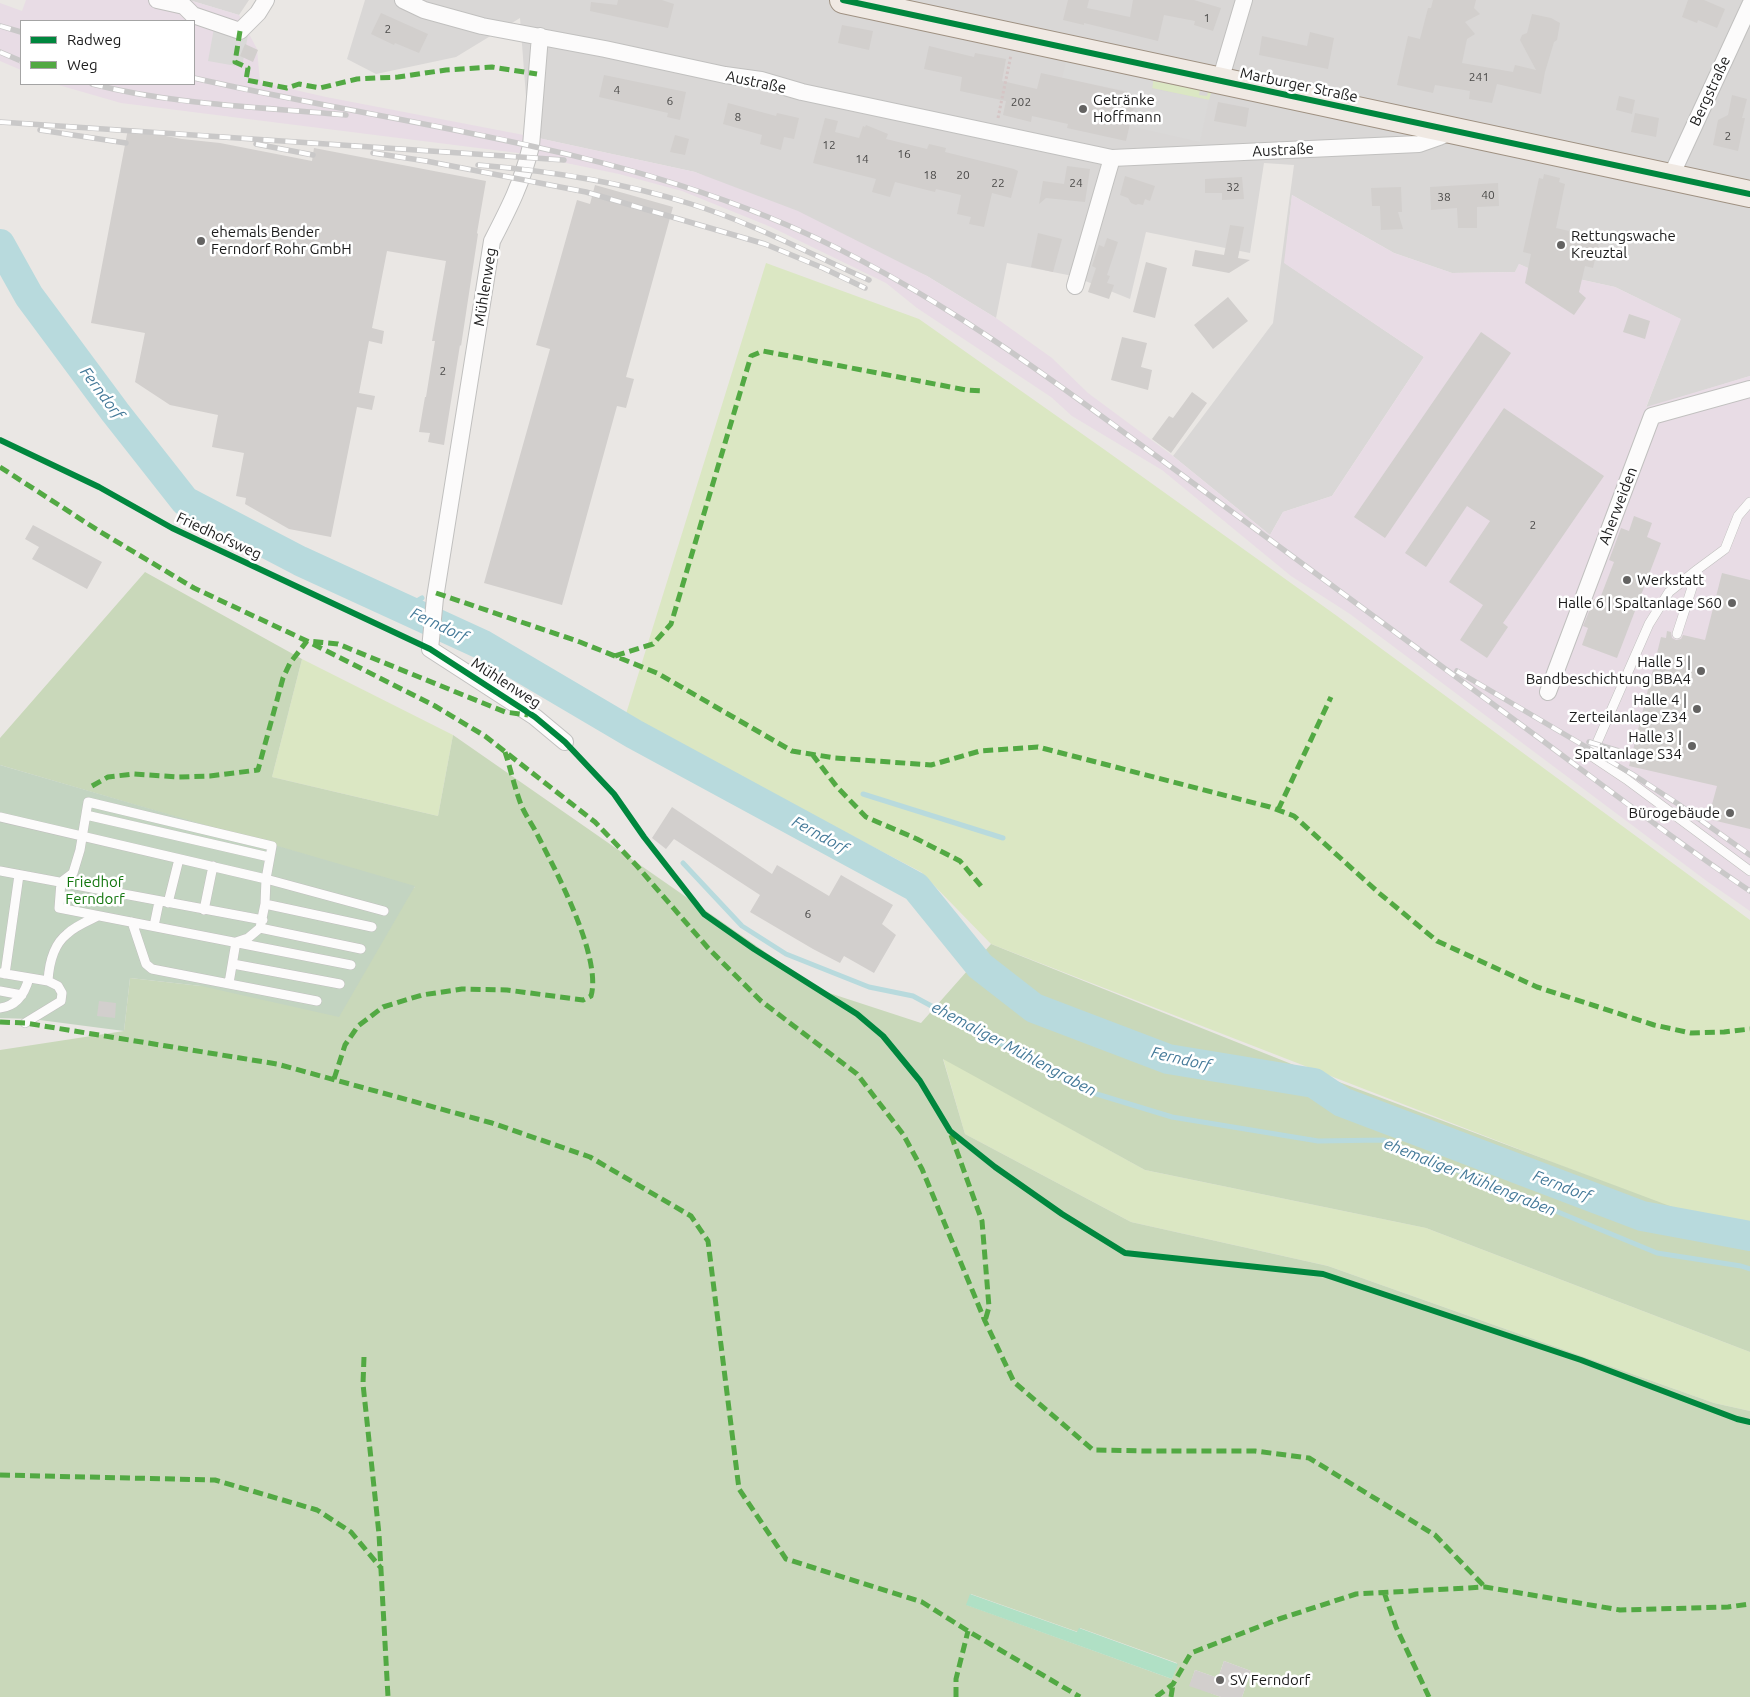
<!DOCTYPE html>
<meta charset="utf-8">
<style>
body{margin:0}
#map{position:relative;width:1750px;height:1697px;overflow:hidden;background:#eae7e4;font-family:Ubuntu,sans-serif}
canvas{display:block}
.legend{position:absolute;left:20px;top:20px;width:175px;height:65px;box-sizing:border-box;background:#fff;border:1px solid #a4a4a4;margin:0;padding:6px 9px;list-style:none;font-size:15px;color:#1c1c1c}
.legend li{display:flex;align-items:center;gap:10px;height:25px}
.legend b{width:25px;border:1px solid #a4a4a4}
</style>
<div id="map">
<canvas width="1750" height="1697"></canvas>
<ul class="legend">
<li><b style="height:6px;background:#00873e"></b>Radweg</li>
<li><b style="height:6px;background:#52a943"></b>Weg</li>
</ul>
</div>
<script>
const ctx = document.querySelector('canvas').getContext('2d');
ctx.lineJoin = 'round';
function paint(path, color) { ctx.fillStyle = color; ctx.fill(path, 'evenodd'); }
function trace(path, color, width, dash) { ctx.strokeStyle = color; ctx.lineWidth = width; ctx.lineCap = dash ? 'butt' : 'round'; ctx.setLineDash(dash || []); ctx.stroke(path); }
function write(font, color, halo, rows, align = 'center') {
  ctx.font = font + ' Ubuntu,sans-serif'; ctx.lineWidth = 5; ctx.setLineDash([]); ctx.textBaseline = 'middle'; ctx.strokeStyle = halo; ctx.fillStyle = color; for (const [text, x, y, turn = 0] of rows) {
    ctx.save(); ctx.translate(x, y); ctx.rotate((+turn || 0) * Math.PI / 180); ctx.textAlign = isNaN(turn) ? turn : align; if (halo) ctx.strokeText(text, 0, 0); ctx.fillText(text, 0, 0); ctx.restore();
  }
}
paint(new Path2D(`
 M189 0H249L239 15Z
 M365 0H1750V376L1646 408 1680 319 1615 287 1528 268 1519 264 1515 272 1452 273 1394 253 1292 195 1285 263 1424 357 1332 496 1283 512 1270 535 1173 456 1273 323 1294 165 1264 163 1250 253 1146 232 1130 299 1073 276 1007 263 996 318 927 276 695 172 529 136 520 18 456 57 376 74 347 59Z`), '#d9d7d6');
paint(new Path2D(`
 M26 0H189L239 15 257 49 260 82 326 97 529 136 695 172 798 211 927 276 996 318 1052 358 1088 393 1173 456 1270 535 1283 512 1332 496 1424 357 1284 263 1292 195 1394 253 1452 273 1515 272 1519 264 1528 268 1615 287 1681 319 1646 407 1750 376V911L1708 882 1350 614 1291 576 1162 470 1072 416 1051 397 917 308 886 283 771 227 682 191 619 174 518 153 121 103 55 84H194V21H21V70L0 61V3L22 11Z`), '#e8dce5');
paint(new Path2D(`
 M1153 81 1200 90 1199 95 1207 96 1208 92 1211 93 1209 100 1152 88Z
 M766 263 919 319 1105 450 1337 616 1750 920V1229L1718 1224 1624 1190 991 944 921 872 625 717Z
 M302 659 453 735 438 816 272 777Z
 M943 1058 1145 1170 1426 1228 1750 1352V1411L1714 1403 1328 1266 1131 1222 965 1134Z`), '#dbe7c3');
paint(new Path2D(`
 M145 572 302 659 272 777 438 816 453 735 820 990 921 1023 991 944 1299 1067 1750 1236V1352L1426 1228 1145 1170 943 1059 965 1134 1131 1222 1328 1266 1714 1403 1750 1411V1697H1242L1251 1671 1224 1661 1218 1678 1195 1670 1190 1685 1221 1697H0V1050L124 1031 130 978 201 986 415 887 0 765V738ZM971 1594 1078 1632 1080 1628 1177 1663 1172 1679 967 1605Z`), '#c9d8ba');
paint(new Path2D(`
 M0 765 415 886 339 1017 201 986 130 978 124 1031 32 1019 0 1018Z`), '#c3d4c1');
paint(new Path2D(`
 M970 1594 1077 1632 1079 1628 1178 1664 1172 1679 966 1605Z`), '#b0e0c5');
paint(new Path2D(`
 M214 28 248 35 242 67 208 61Z
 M1066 62 1153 81 1152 89 1209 100 1200 142 1134 127 1137 115 1135 102 1127 91 1062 78Z`), '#dad9d8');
trace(new Path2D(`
 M404 609 422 598
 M863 794 1003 838
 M683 863 742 926 786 954 869 987 913 996 1090 1092 1172 1117 1318 1141 1384 1140 1657 1253 1741 1266 1750 1269`), '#b8dadd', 5);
trace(new Path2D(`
 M0 244 29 296 115 412 185 501 300 561 483 645 634 734 916 887 980 966 1034 1008 1168 1059 1314 1083 1342 1102 1642 1216 1750 1236`), '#b8dadd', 30);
paint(new Path2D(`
 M618 0H662L674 4 668 28 590 11 591 2 617 5Z
 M1068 0H1089L1087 8 1130 17 1133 0H1194L1221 8 1213 31 1194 25 1195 21 1164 15 1158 41 1084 23V25L1063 20Z
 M1433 0H1476L1474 8 1480 14 1465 22 1475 34 1467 39 1462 63 1513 72 1515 65 1536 70 1520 40 1522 35 1527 33 1532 14 1551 18 1560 23 1557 40 1554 42 1545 72 1541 94 1497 84 1492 103 1469 99 1470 91 1435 85 1433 93 1397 85 1408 36 1420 39 1428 8H1431Z
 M1688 0H1704L1725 9 1717 28 1698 20 1697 23 1682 17Z
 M381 13 428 34 419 53 395 43 394 45 371 34Z
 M842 25 873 31 869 50 838 43Z
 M1310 32 1334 38 1328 69 1259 55 1262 36 1307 46Z
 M245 44 258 50 253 62 240 56Z
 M929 46 974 57 975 53 1006 59 1002 81 1037 89 1041 73 1127 92 1135 102 1126 141 1067 128 1068 124 1032 116 1031 122 1003 115 1006 101 960 91 962 77 924 69Z
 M604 75 686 92 680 120 667 117 668 113 599 97Z
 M1732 95 1747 99 1742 118H1745L1738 151 1713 145 1718 120 1728 115Z
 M1619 96 1635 100 1632 114 1616 110Z
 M1218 102 1249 108 1246 127 1214 121Z
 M728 103 776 116 777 113 799 118 794 139 784 137 781 150 760 144 762 135 723 124Z
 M1635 113 1659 118 1656 137 1631 132Z
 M825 118 838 121 835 132 859 138 863 126 865 127 866 125 888 134 886 139 927 149 929 144 946 148 945 152 1014 169 1018 171 1011 198 992 193 984 227 969 224 971 217 957 214 961 195 936 189 935 192 895 182 890 197 872 192 876 179 813 163Z
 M128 129 182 139 220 143 312 161 314 148 486 181 477 233 478 234 461 346 460 345 444 445 428 442 430 433 419 432 425 397H426L435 341H432L446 261 387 251 372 328 384 331 382 344 369 341 359 393 375 396 372 410 357 407 331 537 289 529 245 504 246 498 236 496 244 453 212 447 218 415 170 405 135 382 145 333 91 323Z
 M675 135 689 139 685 155 670 152Z
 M1067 166 1090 169 1085 202 1046 198 1039 204 1043 181 1064 184Z
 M1544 174 1560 178 1559 182 1565 184 1556 228 1600 238 1593 268 1585 266 1579 292 1586 298 1574 315 1525 283 1531 254 1523 252 1539 178 1543 179Z
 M1125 176 1155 186 1150 201 1145 199 1143 205 1138 204 1136 205 1131 203 1128 198 1120 195Z
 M1242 177 1244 199 1222 200V193H1205V179Z
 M1498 183 1499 206 1477 207V228H1458L1457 208 1431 210 1430 187Z
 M595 185 673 207 626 377 634 379 626 408 617 406 562 605 484 583 550 349 536 345 577 200 590 204Z
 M1401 187 1402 212H1398L1403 229 1381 230 1380 206H1372L1371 188Z
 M1230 225 1244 227 1238 258 1250 260 1229 273 1192 266 1195 250 1224 255Z
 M1038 233 1062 239 1053 272 1031 267Z
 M1107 238 1118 242 1107 275 1110 276 1107 283 1114 285 1109 299 1088 292 1096 268 1092 266 1099 245 1104 247Z
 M1146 262 1167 268 1155 318 1133 312Z
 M1228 297 1248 321 1213 349 1194 325Z
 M1629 314 1650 321 1645 339 1623 332Z
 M1481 332 1511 353 1385 538 1354 517Z
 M1122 337 1147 343 1141 367 1152 370 1148 390 1111 380Z
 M1192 392 1207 403 1171 453 1152 439 1169 416 1173 418Z
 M1504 408 1604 476 1503 623 1508 627 1487 658 1460 640 1483 605 1449 582 1490 521 1467 506 1426 567 1405 553Z
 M1634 516 1652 523 1647 537 1661 543 1617 658 1582 645 1588 628 1583 626 1594 599 1599 601 1614 562 1609 560 1621 528 1629 531Z
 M33 525 102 562 87 589 32 559 39 547 25 539Z
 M1722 573 1750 580V829L1708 819 1717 786 1629 766 1661 637 1666 638 1667 631 1671 632 1672 638 1676 640 1681 639 1683 635 1705 640Z
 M672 807 772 874 777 865 829 896 841 875 893 905 882 924 896 935 874 973 844 956 840 963 813 949 750 912 760 895 674 839 666 849 652 838Z
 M99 1001 116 1003 115 1018 97 1016Z
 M1224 1661 1251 1671 1242 1697H1221L1189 1686 1195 1670 1218 1678Z`), '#d2cfcd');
const service = new Path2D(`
 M1698 569 1669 592 1649 624 1596 745 1590 755 1626 779 1750 871
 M1677 634 1698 569 1725 549 1738 516 1750 502
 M86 815 269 857
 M0 817 266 879 384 911
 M0 871 263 920
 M61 882 73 873 80 850 88 802 272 846 266 879 265 904 260 928 248 938 236 942 229 983
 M61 882 59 908 351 965
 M168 903 179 859
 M265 904 372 927
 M204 910 213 866
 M132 922 146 964 152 969 317 1001
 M154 926 159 902
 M260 928 361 949
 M233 964 340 984
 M0 973 48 981 58 986 62 993 61 1001 25 1023
 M5 974 19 875
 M48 981C49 965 53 945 67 934 75 926 88 921 98 916
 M0 991 22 995
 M0 1008C17 1006 25 993 29 978`);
const minor = new Path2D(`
 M157 0 184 6 193 15 240 31 258 13 266 0
 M403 0 424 10 482 26 605 49 725 75 761 80 802 92 1112 158 1419 144 1439 137 1452 131
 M540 36 531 146C522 183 509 208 492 241L435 598 430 649 535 717 565 742
 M1220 81 1244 0
 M1671 176 1750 5
 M1075 286 1112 158
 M1548 692 1652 416 1750 389`);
const primary = new Path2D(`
 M843 0 1750 194`);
trace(service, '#c1c0bf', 10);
trace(minor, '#c1c0bf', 18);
trace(primary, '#9f9182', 28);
trace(new Path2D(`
 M998 118 1011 55
 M0 440 99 487 172 528 416 643`), '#d5c5c5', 3, [2.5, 2.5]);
trace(service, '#fcfbfb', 9);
trace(minor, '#fcfbfb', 16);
trace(primary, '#f0e9e3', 26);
const rail = new Path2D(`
 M0 26 21 32
 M0 52 21 61
 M194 78C386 122 585 142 768 217 919 278 1048 377 1178 472 1299 561 1419 650 1539 738 1609 790 1678 843 1750 891
 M92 84C175 105 261 107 346 115
 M0 122 564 160
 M40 130 126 143
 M256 144 313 155
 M373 153 426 161 586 192 765 244 823 268 865 288
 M478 165C552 171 621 182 691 204 753 223 810 254 869 280
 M1457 671 1632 774 1678 804 1750 855
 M1589 742 1632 755`);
trace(rail, '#c9c8c8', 5.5);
trace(rail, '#fff', 4, [11]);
trace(new Path2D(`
 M240 31 235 62 248 68 246 80 287 88 299 84 320 88 357 79 398 77 446 70 492 67 537 74
 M0 467 99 531 194 588 307 641 435 706 485 736 595 822 637 866 708 948 761 1001 857 1074 903 1134 922 1169 985 1321 1014 1382 1093 1450 1147 1451H1255L1309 1458 1435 1535 1485 1587
 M436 593 580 642 657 673 792 751 835 758 931 765 980 751 1038 747 1270 807 1294 816 1379 893 1437 941 1537 987 1654 1025 1691 1033 1724 1032 1750 1029
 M615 656 653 644 671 624 751 356 763 351 966 390 984 391
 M812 754 837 787 866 817 917 839 960 861 981 886
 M92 786 108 777 133 774 179 777 210 776 258 770 283 678 290 663 307 641 338 644 505 712 528 715
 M1278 810 1331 697
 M0 1022 25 1023 277 1064 492 1123 590 1157 691 1216 708 1241 739 1489 786 1559 922 1602 968 1631 1080 1697
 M334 1079 345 1045 358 1026 383 1007 422 995 462 989 507 990 583 1000 591 996C602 958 557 873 539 838 534 827 527 818 522 807 515 790 511 770 505 752
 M951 1135 982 1221 989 1307 985 1321
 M364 1357 363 1384 379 1534 388 1697
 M0 1475 215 1480 317 1510 351 1532 381 1568
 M1384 1592 1396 1627 1429 1697
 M956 1697V1679L968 1631
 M1156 1697 1173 1684 1191 1653 1279 1619 1356 1594 1485 1587 1620 1610 1728 1607 1750 1604
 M1171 1697 1173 1684`), '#52a943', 5, [10, 5]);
trace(new Path2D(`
 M843 0 1750 194
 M0 440 99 487 172 528 430 649 535 717 565 742 614 794 644 837 704 914 754 949 857 1014 883 1036 920 1081 950 1131 995 1167 1062 1214 1125 1253 1323 1274 1581 1360 1737 1419 1750 1422`), '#00873e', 6);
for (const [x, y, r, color] of [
 [1083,109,5,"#646362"],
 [201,241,5,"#646362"],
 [1561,245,5,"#646362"],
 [1627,580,5,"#646362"],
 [1732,603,5,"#646362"],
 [1701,671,5,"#646362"],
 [1697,709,5,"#646362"],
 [1692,746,5,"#646362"],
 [1730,813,5,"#646362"],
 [1220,1680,5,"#646362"]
]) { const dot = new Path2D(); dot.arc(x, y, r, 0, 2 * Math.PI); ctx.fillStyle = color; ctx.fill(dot); trace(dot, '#fff', 2); }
write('12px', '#4a4948', null, [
 ["1",1207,18],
 ["2",388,29],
 ["241",1479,77],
 ["4",617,90],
 ["6",670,101],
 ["202",1021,102],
 ["8",738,117],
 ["2",1728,136],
 ["12",829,145],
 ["16",904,154],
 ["14",862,159],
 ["18",930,175],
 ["20",963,175],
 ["22",998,183],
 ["24",1076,183],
 ["32",1233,187],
 ["40",1488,195],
 ["38",1444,197],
 ["2",443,371],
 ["2",1533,525],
 ["6",808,914]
]);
write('15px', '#1c1c1c', '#fff', [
 ["Austraße",756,82,12],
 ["Marburger Straße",1299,85,12],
 ["Bergstraße",1710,91,-65],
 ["Austraße",1283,150,-3],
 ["Mühlenweg",485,287,-81],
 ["Aherweiden",1618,506,-69],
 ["Friedhofsweg",219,536,25],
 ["Mühlenweg",506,683,33]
]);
write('15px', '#1c1c1c', '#fff', [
 ["Getränke",1093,100],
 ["Hoffmann",1093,117],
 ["ehemals Bender",211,232],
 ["Ferndorf Rohr GmbH",211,249],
 ["Rettungswache",1571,236],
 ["Kreuztal",1571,253],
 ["Werkstatt",1637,580],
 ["Halle 6 | Spaltanlage S60",1722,603,"right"],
 ["Halle 5 |",1691,662,"right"],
 ["Bandbeschichtung BBA4",1691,679,"right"],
 ["Halle 4 |",1687,700,"right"],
 ["Zerteilanlage Z34",1687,717,"right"],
 ["Halle 3 |",1682,737,"right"],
 ["Spaltanlage S34",1682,754,"right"],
 ["Bürogebäude",1720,813,"right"],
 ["SV Ferndorf",1230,1680]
], 'left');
write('15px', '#13760e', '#fff', [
 ["Friedhof",95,882],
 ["Ferndorf",95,899]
]);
write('italic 16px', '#457a99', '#fff', [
 ["Ferndorf",102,393,53],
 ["Ferndorf",439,625,25],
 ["Ferndorf",820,835,29],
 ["ehemaliger Mühlengraben",1014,1049,28],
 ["Ferndorf",1181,1059,13],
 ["ehemaliger Mühlengraben",1470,1177,22],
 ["Ferndorf",1562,1186,21]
]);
</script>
